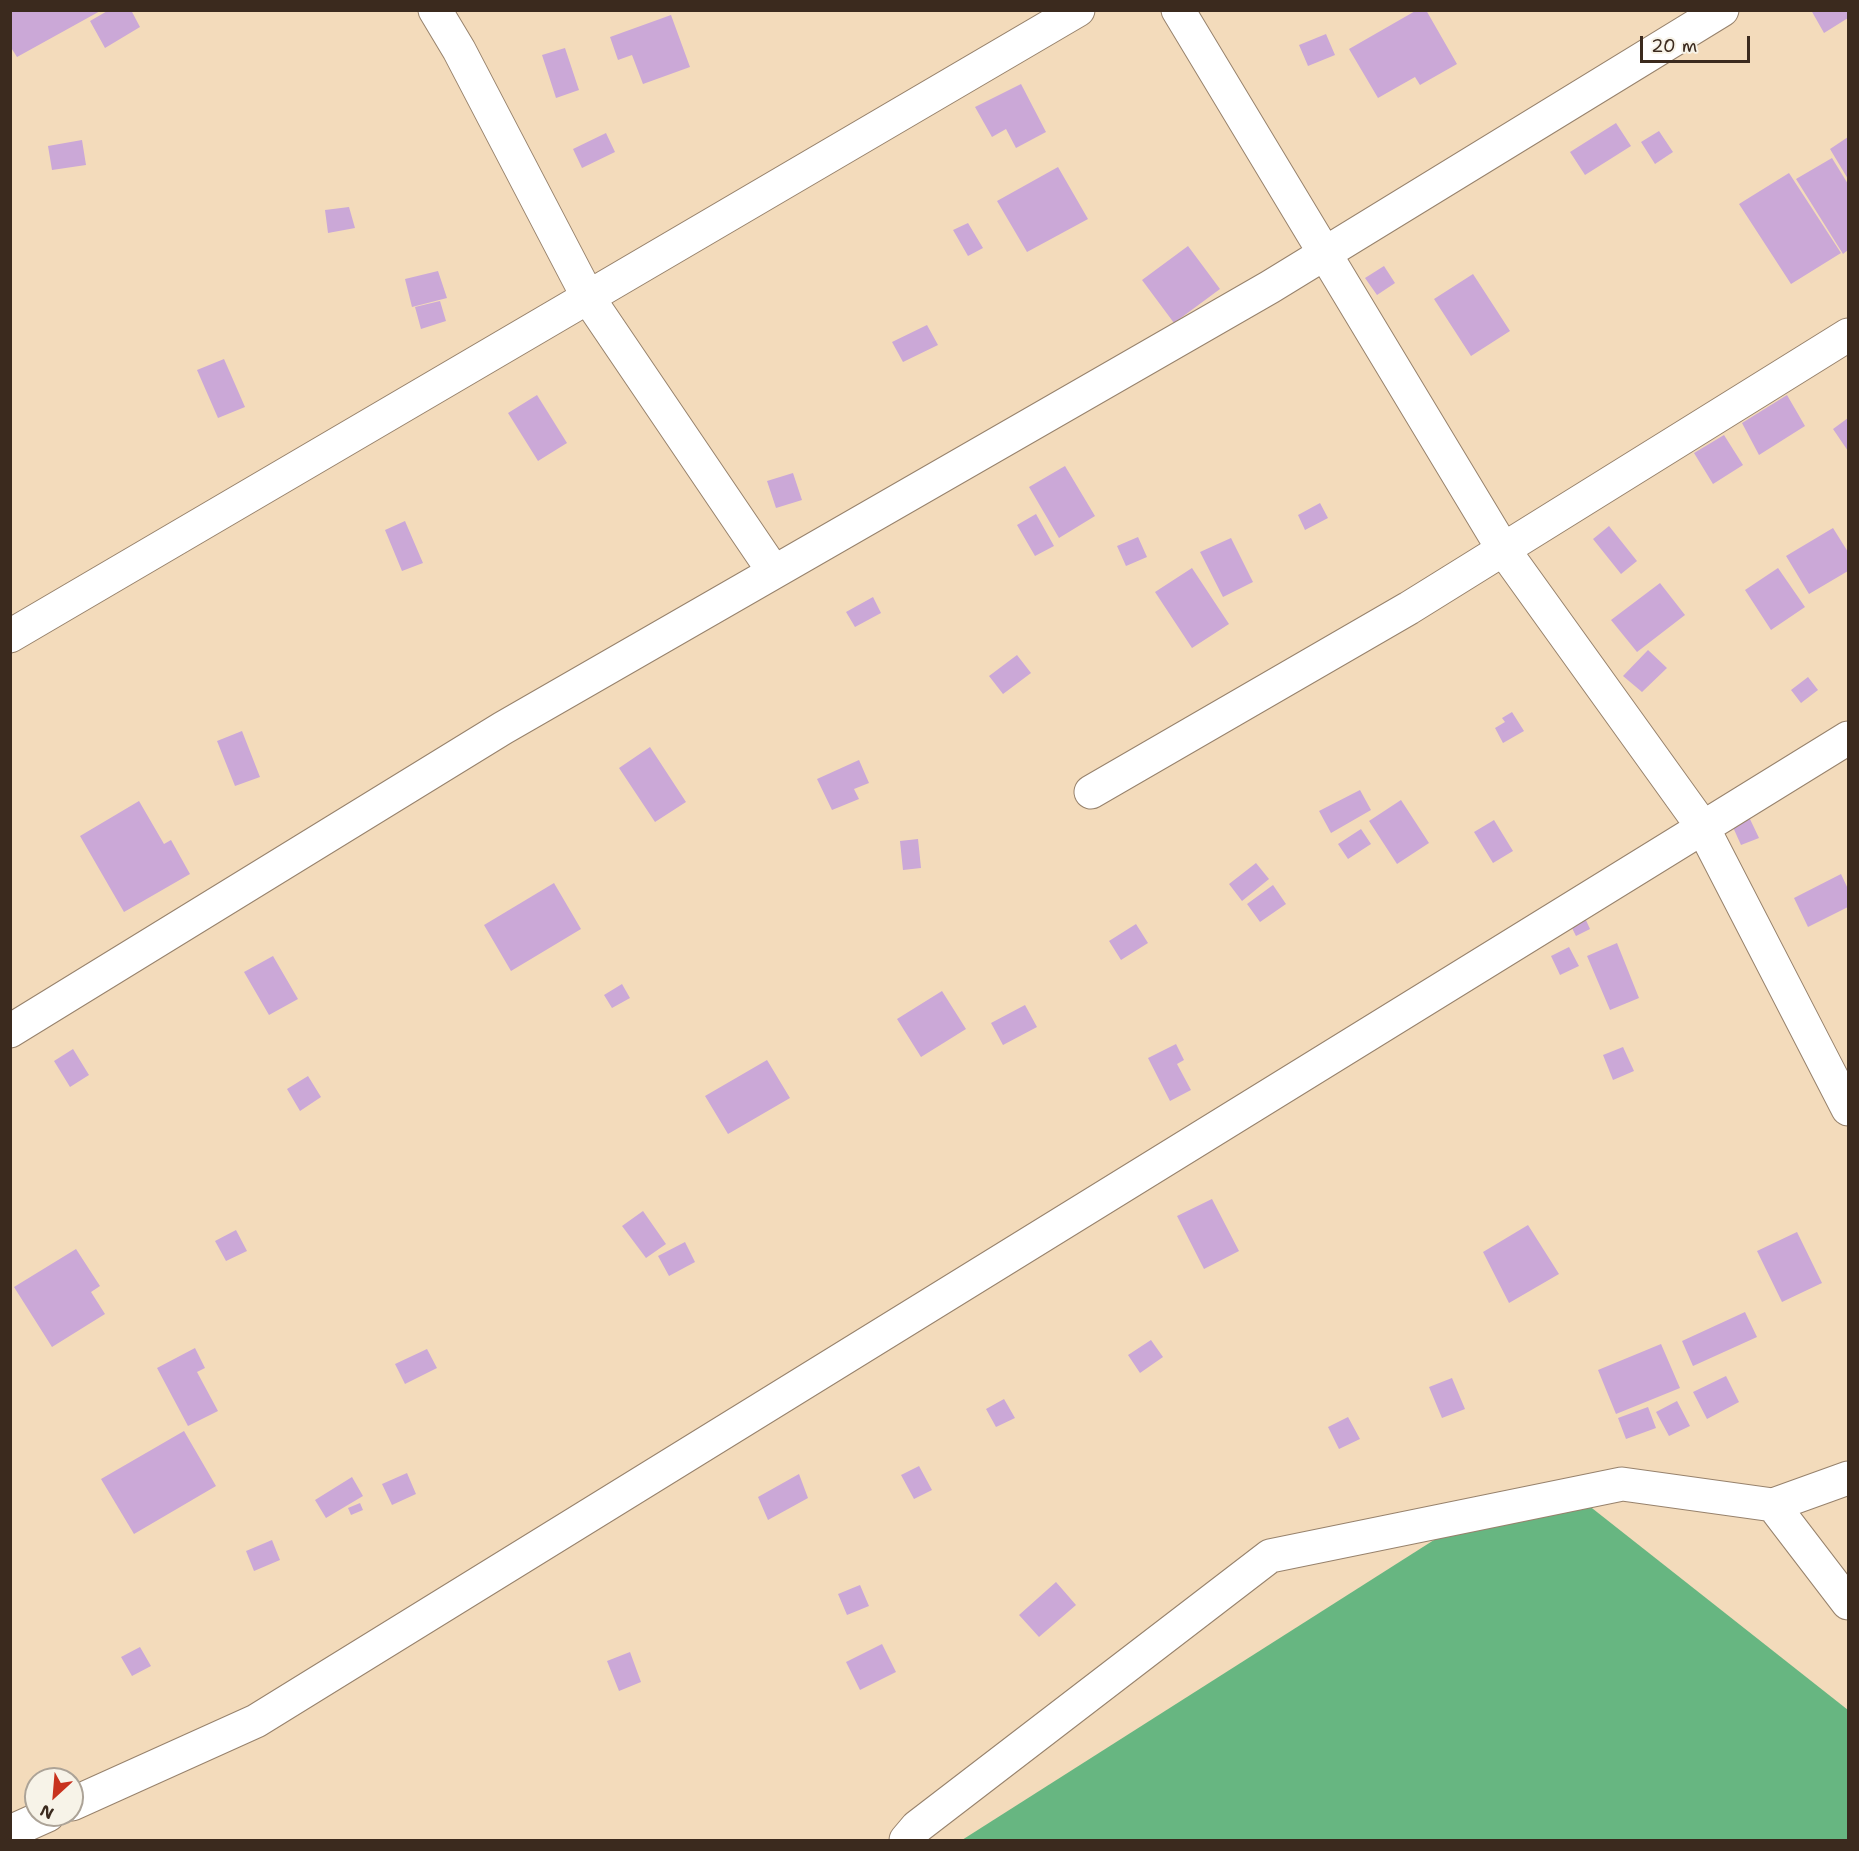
<!DOCTYPE html>
<style>
body{margin:0}
#map{position:relative;width:1859px;height:1851px;overflow:hidden;background:#f3dbbb;font-family:"Shantell Sans",sans-serif}
canvas{display:block}
.frame{position:absolute;inset:0;border:12px solid #3b2a1e;pointer-events:none}
.north{position:absolute;left:24px;top:1767px;width:60px;height:60px;box-sizing:border-box;background:#f7f3e8;border:2px solid #aca397;border-radius:50%;rotate:206deg;font-size:16px;font-weight:700;line-height:24px;text-align:center;color:#3b2a1e}
.north::after{content:'';display:block;margin:auto;width:21px;height:27px;background:#c8321e;clip-path:polygon(50% 0,100% 100%,50% 72%,0 100%)}
.scale{position:absolute;left:1640px;top:36px;width:110px;height:27px;box-sizing:border-box;border:3px solid #3b2a1e;border-top:0;padding-left:8px;font-size:18px;line-height:21px;white-space:nowrap;color:#3b2a1e;-webkit-text-stroke:4px #f7f3e8;paint-order:stroke}
</style>
<div id="map">
<canvas width="1859" height="1851"></canvas>
<div class="frame"></div>
<div class="north">N</div>
<div class="scale">20 m</div>
</div>
<script>
const ctx = document.querySelector('canvas').getContext('2d');
ctx.lineJoin = 'round';
function paint(path, color) { ctx.fillStyle = color; ctx.fill(path, 'evenodd'); }
function trace(path, color, width, dash) { ctx.strokeStyle = color; ctx.lineWidth = width; ctx.lineCap = dash ? 'butt' : 'round'; ctx.setLineDash(dash || []); ctx.stroke(path); }
paint(new Path2D(`
 M1583 1501 1848 1710V1840H962L1456 1526Z`), '#67b681');
paint(new Path2D(`
 M10 10H102L17 57 10 46Z
 M109 10H131L140 27 105 48 90 21Z
 M1417 10H1426L1457 64 1420 85 1415 77 1378 98 1349 49Z
 M1811 10H1848V18L1824 33Z
 M671 15 690 67 643 84 632 55 618 60 610 37Z
 M1326 34 1335 55 1308 66 1299 45Z
 M565 48 579 90 556 98 542 55Z
 M1021 84 1046 132 1016 148 1006 129 992 137 975 107Z
 M1616 123 1631 146 1585 175 1570 152Z
 M1659 131 1673 152 1655 164 1641 142Z
 M606 133 615 152 582 168 573 149Z
 M1848 137V179L1830 149Z
 M82 140 86 165 52 170 48 146Z
 M1832 158 1848 184V250L1843 254 1796 179Z
 M1058 167 1088 219 1027 252 997 201Z
 M1789 173 1841 253 1791 284 1739 204Z
 M349 207 355 228 328 233 325 210Z
 M968 223 983 248 968 256 953 230Z
 M1188 246 1220 289 1174 323 1142 280Z
 M1384 266 1395 283 1377 295 1365 278Z
 M438 271 447 298 412 307 405 279Z
 M1473 274 1510 331 1471 356 1434 299Z
 M440 301 446 321 421 329 415 307Z
 M927 325 938 345 903 362 892 342Z
 M224 359 245 407 218 418 197 370Z
 M537 395 567 443 538 461 508 413Z
 M1787 395 1805 426 1759 455 1742 423Z
 M1848 418V451L1833 429Z
 M1724 435 1743 465 1713 484 1694 453Z
 M1065 466 1095 516 1059 538 1029 487Z
 M793 473 802 500 776 508 767 481Z
 M1320 503 1328 518 1305 530 1298 515Z
 M1036 514 1054 546 1035 556 1017 525Z
 M405 521 423 563 402 571 385 530Z
 M1609 526 1637 561 1621 574 1593 539Z
 M1833 528 1848 552V571L1809 594 1786 556Z
 M1138 537 1147 557 1126 566 1117 546Z
 M1231 538 1253 582 1223 597 1200 552Z
 M1192 568 1229 624 1192 648 1155 592Z
 M1778 568 1805 607 1771 630 1745 590Z
 M1660 583 1685 615 1637 652 1611 620Z
 M873 597 881 613 855 627 846 612Z
 M1648 650 1667 668 1642 692 1623 676Z
 M1017 655 1031 673 1003 694 989 676Z
 M1808 677 1818 690 1801 703 1791 690Z
 M1512 712 1524 731 1503 743 1495 728 1505 722 1502 718Z
 M242 731 260 777 235 786 217 741Z
 M650 747 686 802 655 822 619 768Z
 M859 760 869 783 854 789 859 799 832 810 817 779Z
 M1360 790 1371 810 1331 833 1319 811Z
 M1401 800 1429 843 1397 864 1369 821Z
 M139 801 164 844 171 840 190 874 124 912 80 836Z
 M1749 817 1759 838 1741 845 1732 825Z
 M1494 820 1513 851 1493 863 1474 832Z
 M1361 829 1371 844 1348 859 1338 844Z
 M918 839 921 868 903 870 900 841Z
 M1256 863 1269 879 1242 901 1229 884Z
 M1841 874 1848 889V907L1808 927 1794 898Z
 M554 883 581 929 511 971 484 925Z
 M1273 885 1286 904 1260 922 1247 904Z
 M1585 918 1590 929 1576 936 1570 924Z
 M1136 924 1148 943 1121 960 1109 941Z
 M1617 943 1639 998 1610 1010 1587 956Z
 M1569 947 1579 966 1560 975 1551 956Z
 M273 956 298 999 269 1015 244 972Z
 M622 984 630 998 612 1008 604 995Z
 M942 991 966 1029 921 1057 897 1019Z
 M1025 1005 1037 1027 1003 1045 991 1023Z
 M1176 1044 1184 1060 1177 1064 1191 1090 1170 1101 1148 1058Z
 M1623 1047 1634 1071 1613 1080 1603 1055Z
 M73 1049 89 1075 70 1087 54 1061Z
 M767 1060 790 1098 728 1134 705 1096Z
 M308 1076 321 1097 300 1111 287 1089Z
 M1212 1199 1239 1251 1204 1269 1177 1216Z
 M643 1211 666 1244 646 1258 622 1226Z
 M1528 1225 1559 1274 1509 1303 1483 1252Z
 M236 1230 247 1251 226 1261 215 1241Z
 M1797 1232 1822 1283 1782 1302 1757 1251Z
 M685 1242 695 1262 669 1276 658 1256Z
 M76 1249 100 1286 91 1292 105 1314 52 1347 14 1287Z
 M1745 1312 1757 1337 1693 1366 1682 1341Z
 M1151 1340 1163 1357 1140 1373 1128 1355Z
 M1661 1344 1680 1388 1616 1414 1598 1370Z
 M195 1348 205 1368 197 1372 218 1411 188 1426 157 1368Z
 M427 1349 437 1368 405 1384 395 1364Z
 M1726 1376 1739 1402 1707 1419 1693 1392Z
 M1452 1378 1465 1409 1442 1418 1429 1387Z
 M1004 1399 1015 1418 996 1427 986 1409Z
 M1677 1401 1690 1426 1669 1436 1656 1412Z
 M1648 1407 1656 1428 1626 1439 1618 1418Z
 M1348 1417 1360 1439 1339 1449 1328 1427Z
 M184 1431 216 1486 134 1534 101 1479Z
 M919 1466 932 1490 914 1499 901 1475Z
 M407 1473 416 1494 392 1505 382 1484Z
 M799 1474 808 1498 768 1520 758 1497Z
 M352 1477 363 1496 326 1518 315 1500Z
 M360 1503 363 1510 351 1515 348 1508Z
 M272 1540 280 1560 254 1571 246 1551Z
 M1056 1582 1076 1605 1039 1637 1019 1615Z
 M860 1585 869 1606 847 1615 838 1594Z
 M882 1644 896 1672 860 1690 846 1662Z
 M140 1647 151 1666 132 1676 121 1657Z
 M630 1652 641 1682 619 1691 607 1661Z`), '#cba8d7');
const minor = new Path2D(`
 M435 10 459 50 589 299 774 572
 M1178 10 1503 549 1702 826 1848 1109
 M10 636 1078 10
 M1091 792 1409 608 1848 335
 M10 1031 503 728 1270 287 1722 10
 M1773 1505 1848 1603
 M72 1804 256 1721 1848 738
 M10 1832 48 1815
 M906 1840 917 1827 1270 1556 1622 1484 1773 1505 1848 1478`);
trace(minor, '#97826c', 35);
trace(minor, '#fff', 33);
</script>
